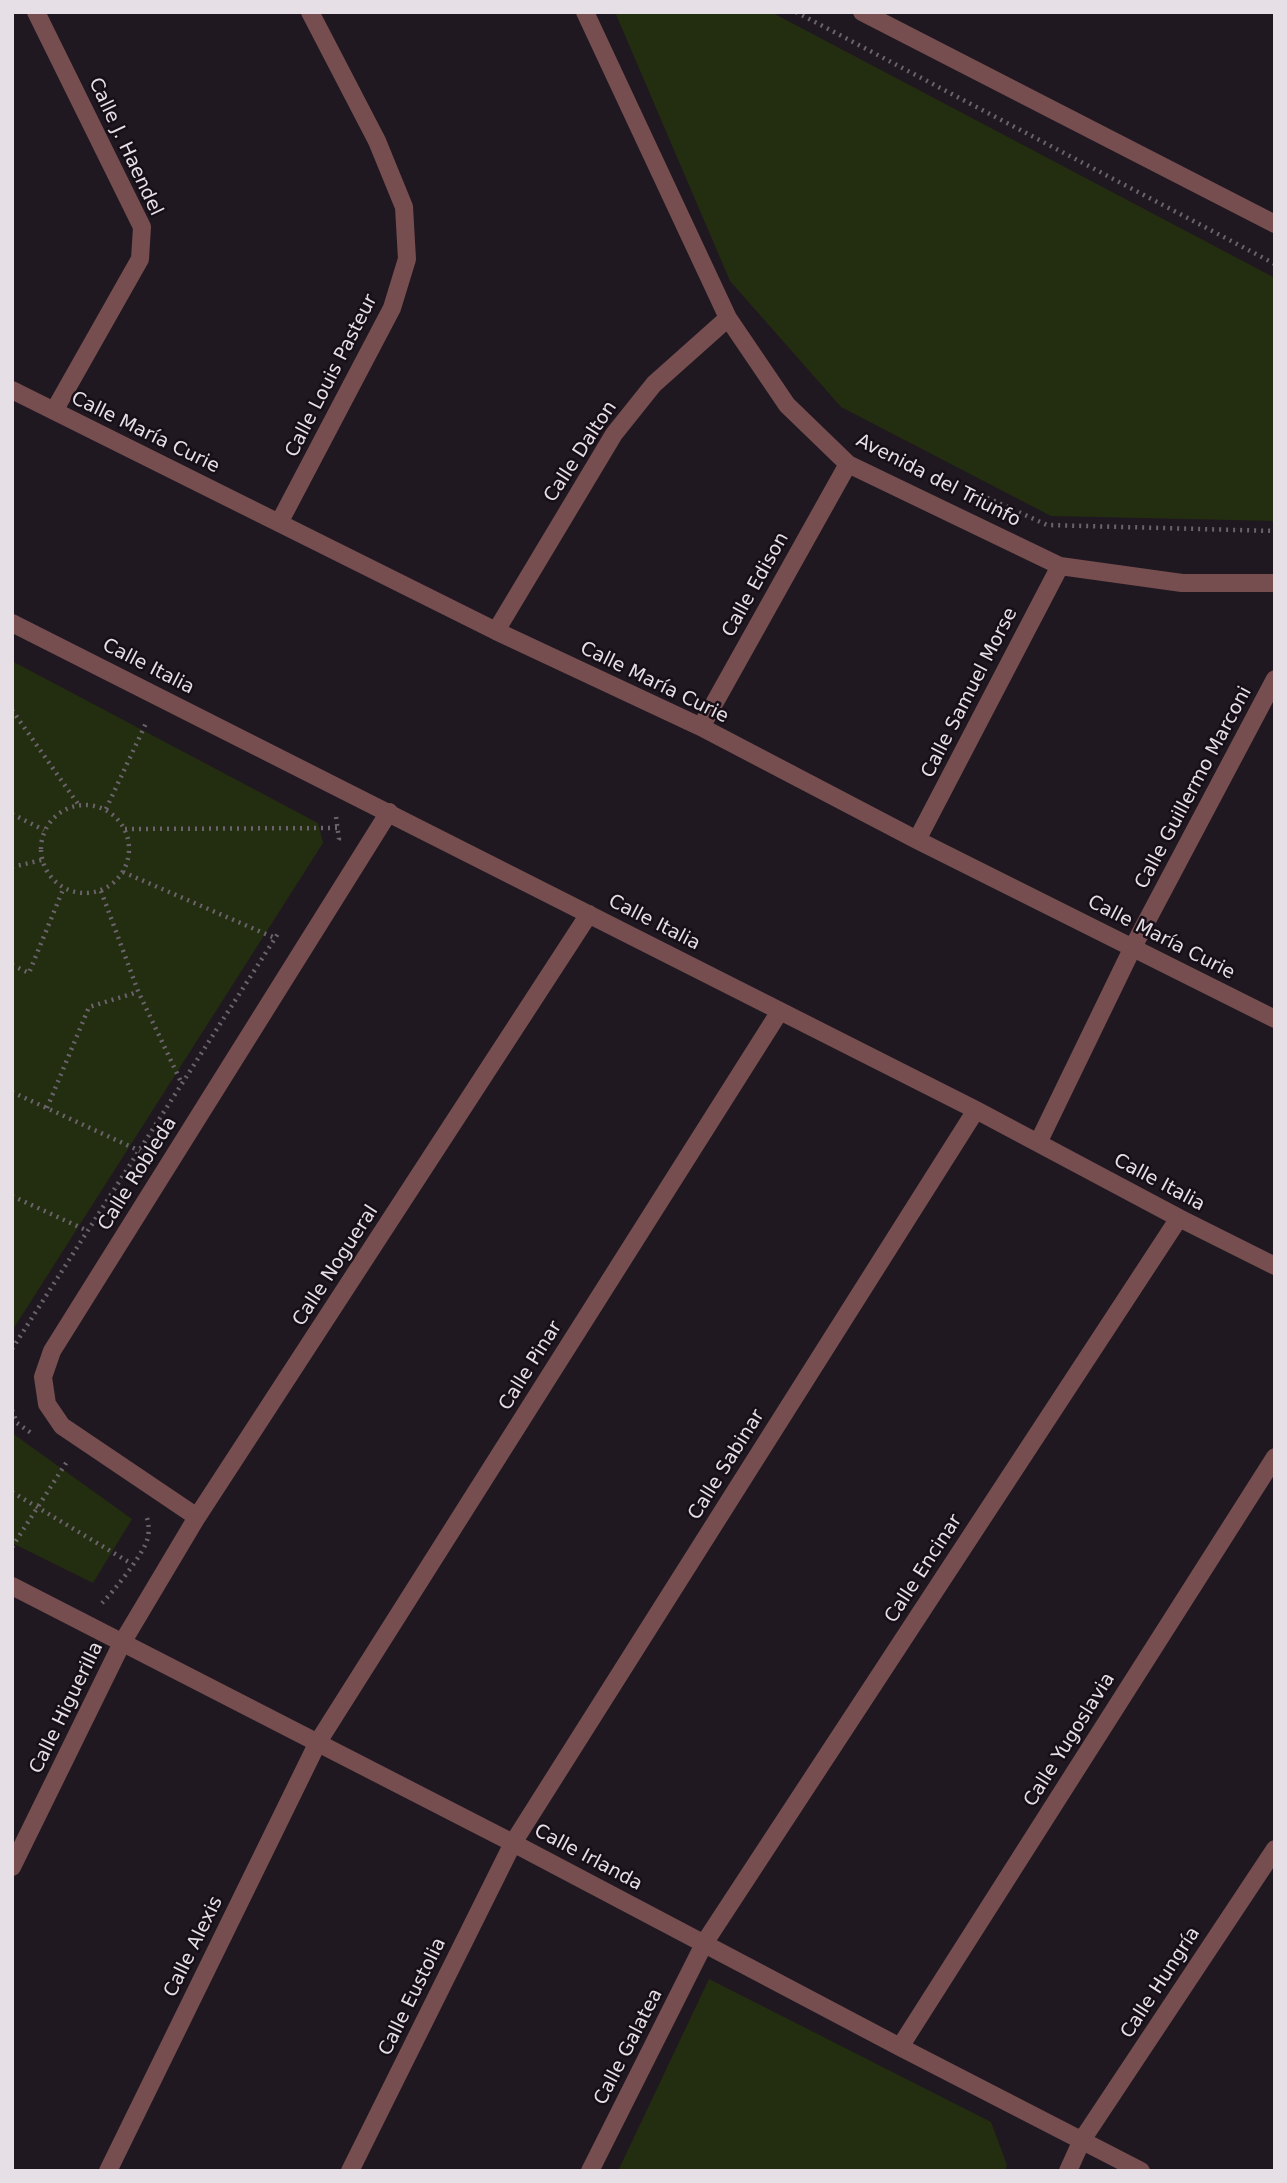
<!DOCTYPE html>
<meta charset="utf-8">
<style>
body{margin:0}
#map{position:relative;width:1287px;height:2183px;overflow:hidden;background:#201821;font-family:"DejaVu Sans",sans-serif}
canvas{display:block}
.frame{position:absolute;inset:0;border:14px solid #e6e0e6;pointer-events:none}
</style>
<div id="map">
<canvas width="1287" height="2183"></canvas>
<div class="frame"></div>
</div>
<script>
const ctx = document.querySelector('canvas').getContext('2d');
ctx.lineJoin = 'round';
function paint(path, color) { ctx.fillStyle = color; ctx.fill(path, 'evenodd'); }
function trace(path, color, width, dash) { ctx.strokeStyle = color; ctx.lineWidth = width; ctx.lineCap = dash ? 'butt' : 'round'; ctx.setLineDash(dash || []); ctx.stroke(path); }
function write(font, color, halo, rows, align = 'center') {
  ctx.font = font + ' "DejaVu Sans",sans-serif'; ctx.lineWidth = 5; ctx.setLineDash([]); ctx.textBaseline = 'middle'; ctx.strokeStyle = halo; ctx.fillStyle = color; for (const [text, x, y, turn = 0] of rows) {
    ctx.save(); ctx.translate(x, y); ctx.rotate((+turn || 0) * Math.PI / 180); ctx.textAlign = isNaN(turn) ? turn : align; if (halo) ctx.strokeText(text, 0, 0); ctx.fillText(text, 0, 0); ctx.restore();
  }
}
paint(new Path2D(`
 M615 12H771L1275 278V521L1051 516 841 407 730 281Z
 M12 661 318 823 323 843 12 1331Z
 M12 1433 132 1519 93 1583 12 1543Z
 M709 1979 991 2122 1007 2165 1005 2171H618Z`), '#232d0f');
trace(new Path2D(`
 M796 12 1275 264
 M968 489 1047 525 1275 531
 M12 710 78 804
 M41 849a44 44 0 1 1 88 0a44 44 0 1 1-88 0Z
 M106 809 147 721
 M12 814 44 830
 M336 817 339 839 337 842
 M125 829 337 828
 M12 867 42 860
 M123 872 275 938
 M101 891 138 991 182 1084
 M12 965 29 973 64 887
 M12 1092 140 1151
 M47 1108 89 1007 138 992
 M12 1196 88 1231
 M12 1349 279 932
 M12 1410 17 1423 34 1435
 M12 1492 132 1564
 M12 1547 68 1460
 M102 1603C114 1591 140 1558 146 1543 150 1534 149 1523 146 1515`), '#6a636b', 4.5, [2, 5]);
trace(new Path2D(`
 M36 12 142 227 140 259 54 411
 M585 12 728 318 787 405 848 464 1060 566 1182 583H1275
 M862 12 1275 224
 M12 390 496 631 701 727 917 840 1275 1019
 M279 523 392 308 407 259 404 207 377 141 310 12
 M12 623 976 1110 1179 1218 1275 1266
 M496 631 614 434 654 384 728 318
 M701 727 848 464
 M917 840 1060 566
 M1038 1143 1133 947 1275 679
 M197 1517 62 1426 47 1404 43 1377 52 1351 389 812
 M12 1586 513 1843 900 2047 1141 2171
 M12 1867 122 1643 197 1517 589 914
 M900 2047 1275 1457
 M108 2171 318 1742 780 1011
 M350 2171 513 1843 976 1110
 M590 2171 705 1942 1179 1218
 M1068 2171 1082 2140 1275 1849`), '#764e4f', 18);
write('19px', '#e6e0e6', '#170f18', [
 ["Calle J. Haendel",125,147,65],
 ["Calle Louis Pasteur",332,376,-63],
 ["Calle María Curie",145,433,26],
 ["Calle Dalton",581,452,-57],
 ["Avenida del Triunfo",938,481,27],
 ["Calle Edison",756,585,-61],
 ["Calle Italia",148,667,27],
 ["Calle María Curie",654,683,26],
 ["Calle Samuel Morse",970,693,-63],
 ["Calle Guillermo Marconi",1194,788,-62],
 ["Calle Italia",654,923,27],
 ["Calle María Curie",1161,938,27],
 ["Calle Robleda",138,1174,-58],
 ["Calle Italia",1159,1183,28],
 ["Calle Nogueral",336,1266,-57],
 ["Calle Pinar",531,1366,-58],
 ["Calle Sabinar",727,1465,-58],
 ["Calle Encinar",924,1569,-57],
 ["Calle Higuerilla",67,1708,-64],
 ["Calle Yugoslavia",1070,1740,-58],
 ["Calle Irlanda",588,1858,28],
 ["Calle Alexis",194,1947,-64],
 ["Calle Hungría",1161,1983,-57],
 ["Calle Eustolia",413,1997,-64],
 ["Calle Galatea",629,2047,-63]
]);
</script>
